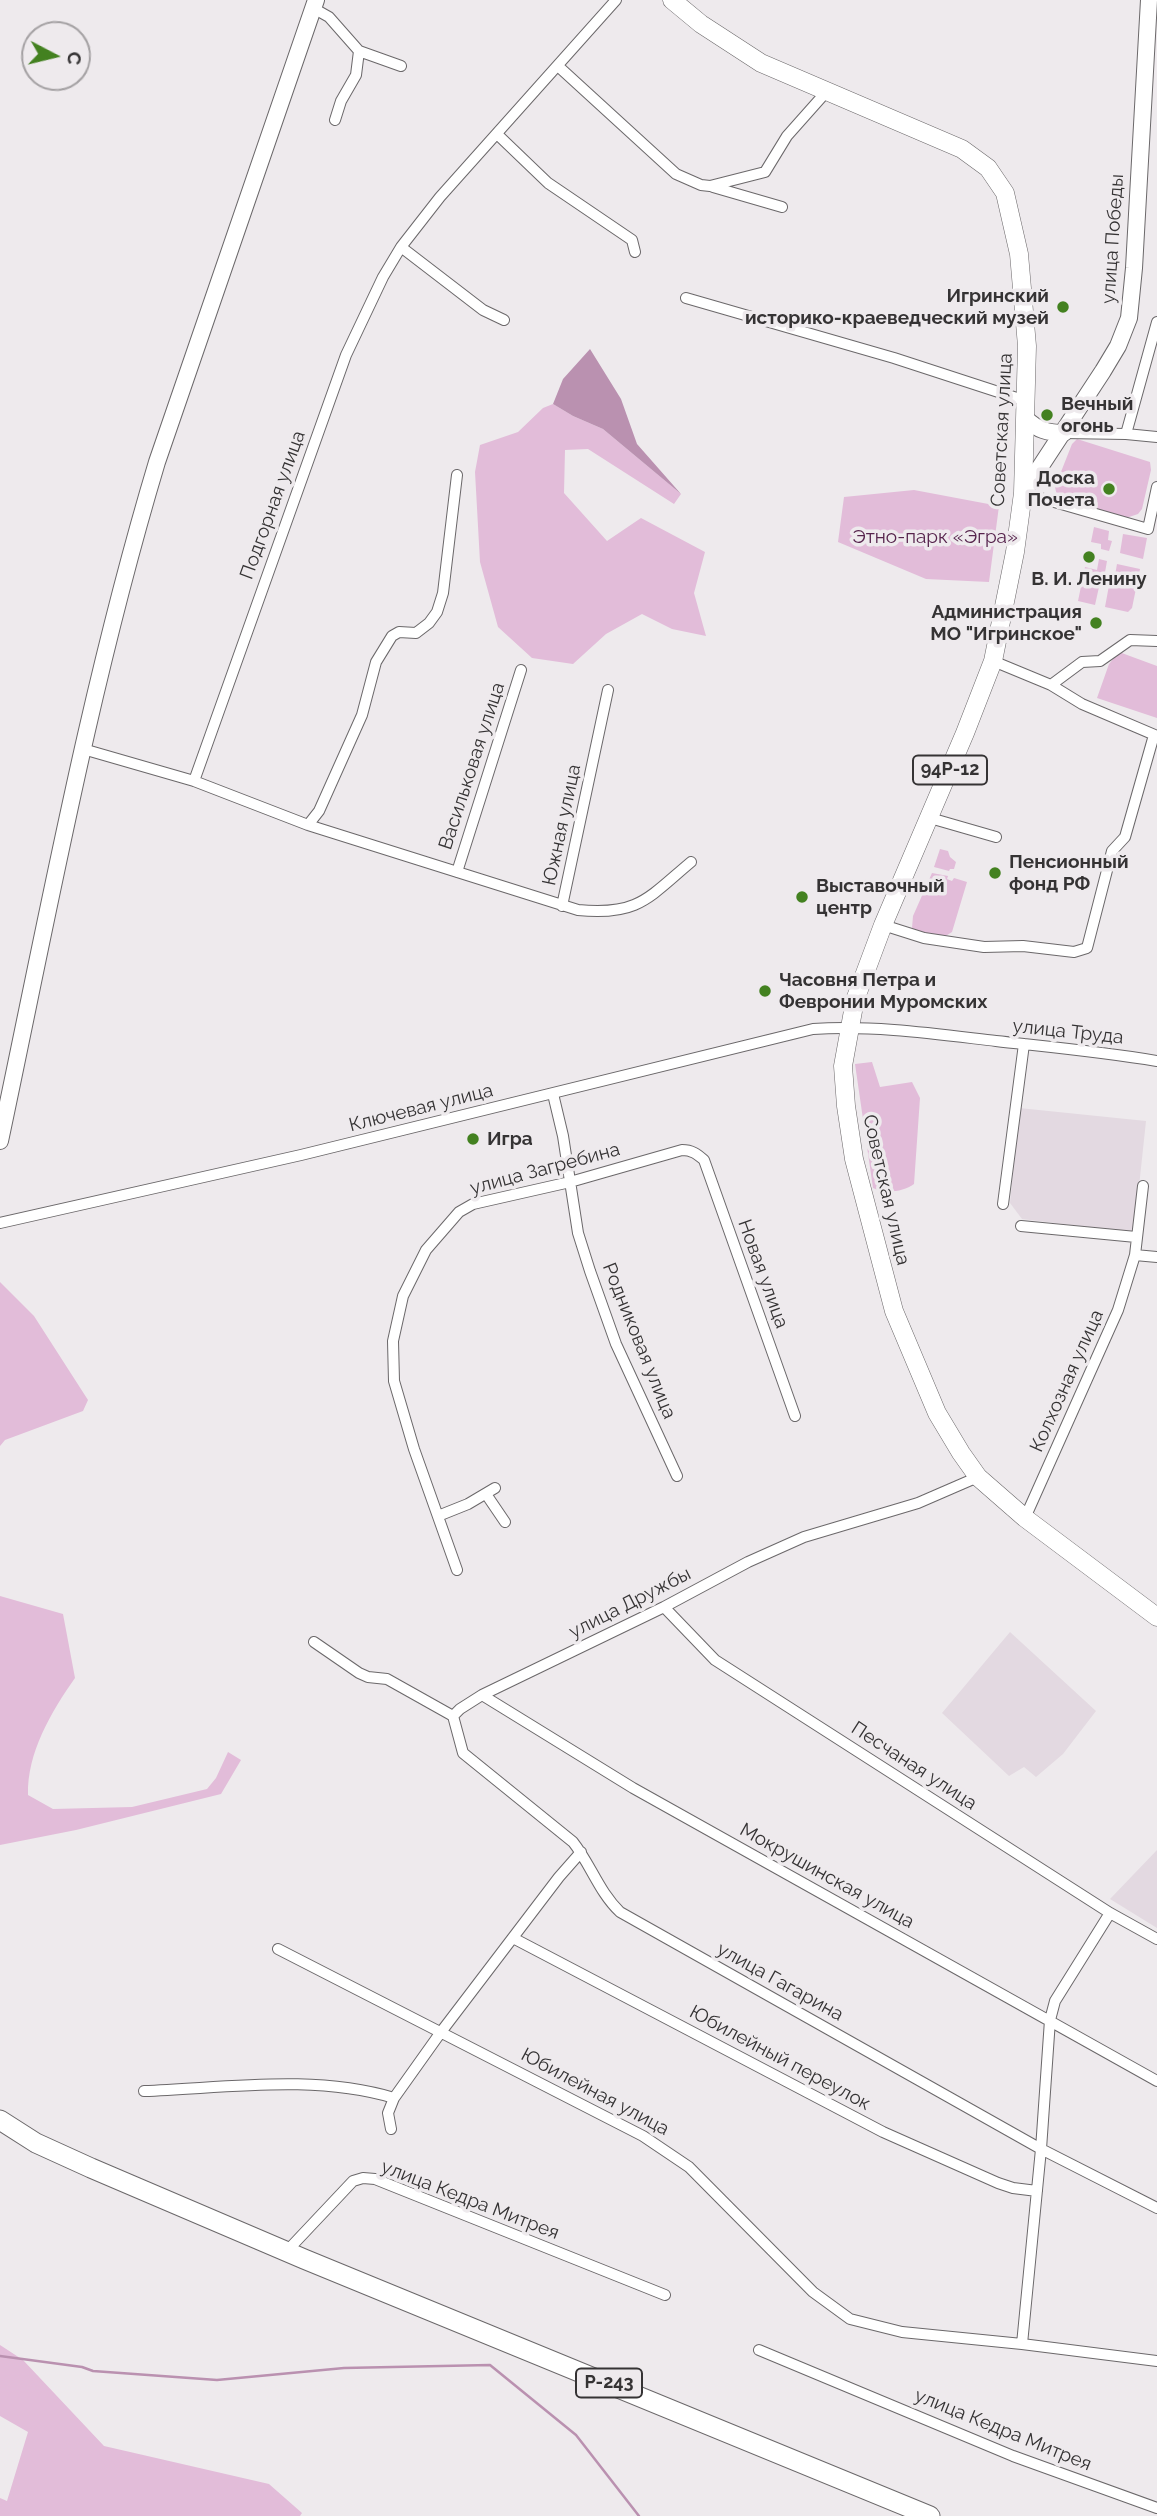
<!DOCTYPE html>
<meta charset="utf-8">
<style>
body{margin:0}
#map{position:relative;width:1157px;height:2516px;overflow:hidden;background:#eeeaed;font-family:Raleway,sans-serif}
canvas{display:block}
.north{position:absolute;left:21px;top:21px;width:70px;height:70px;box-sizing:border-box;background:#eeeaed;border:2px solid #a4a1a3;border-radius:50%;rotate:97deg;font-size:19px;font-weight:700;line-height:28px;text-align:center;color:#353334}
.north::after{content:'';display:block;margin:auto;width:24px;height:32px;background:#438120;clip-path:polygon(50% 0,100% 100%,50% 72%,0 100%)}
</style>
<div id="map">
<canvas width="1157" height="2516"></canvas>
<div class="north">С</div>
</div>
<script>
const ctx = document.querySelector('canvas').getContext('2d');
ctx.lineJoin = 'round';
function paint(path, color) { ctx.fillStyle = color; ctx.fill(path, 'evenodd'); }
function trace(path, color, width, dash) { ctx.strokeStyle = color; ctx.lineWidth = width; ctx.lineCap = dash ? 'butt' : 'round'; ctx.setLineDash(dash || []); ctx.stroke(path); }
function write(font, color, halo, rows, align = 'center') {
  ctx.font = font + ' Raleway,sans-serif'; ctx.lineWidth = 7; ctx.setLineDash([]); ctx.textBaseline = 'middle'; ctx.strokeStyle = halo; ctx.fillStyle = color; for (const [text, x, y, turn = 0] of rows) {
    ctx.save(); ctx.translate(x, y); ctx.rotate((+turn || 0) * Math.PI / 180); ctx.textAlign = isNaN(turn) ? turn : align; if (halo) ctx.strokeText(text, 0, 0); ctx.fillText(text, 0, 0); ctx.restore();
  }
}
paint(new Path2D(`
 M1019 1108 1146 1121 1135 1224 1130 1232 1022 1219 1010 1203Z
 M1010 1632 1096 1711 1063 1754 1036 1777 1024 1767 1009 1776 942 1713Z
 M1157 1850V1928L1110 1899Z`), '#e3d9e1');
paint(new Path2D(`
 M553 404 573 416 603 429 681 494 674 504 588 449 565 450 564 493 607 541 641 518 705 552 694 593 706 636 672 629 642 614 606 634 573 664 532 658 498 627 480 562 475 472 480 445 518 432 543 408Z
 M1077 439 1150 462 1151 470 1142 509 1138 514 1123 519 1057 496 1055 487 1072 444Z
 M914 490 999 506 989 582 926 579 838 542 844 497Z
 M1094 527 1109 531 1108 540 1112 541 1109 551 1101 549V544L1091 542Z
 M1123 534 1147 538 1143 559 1120 553Z
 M1099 559 1107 561 1104 578H1101L1095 605 1078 601 1085 567 1097 570Z
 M1117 564 1140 569 1132 608 1128 612 1105 607 1110 580 1114 581Z
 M1119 652 1157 666V718L1097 698 1109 664Z
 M940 849 948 851 950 857 956 862 954 869H950L949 871 934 867Z
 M932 873 948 876 947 879 952 881 954 878 967 882 952 932 944 937 915 931 912 928 913 916Z
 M872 1062 880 1087 912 1082 920 1098 914 1184C903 1192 885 1194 873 1188L855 1064Z
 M0 1282 34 1316 88 1400 83 1411 5 1440 0 1446Z
 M0 1596 63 1614 75 1678C51 1712 27 1753 28 1795L53 1809 132 1807 207 1789 216 1778 228 1752 241 1760 221 1794 76 1830 0 1845Z
 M0 2345 23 2360 104 2446 269 2484 302 2513 300 2516H0V2498L7 2501 28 2432 0 2416Z`), '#e2bcd9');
paint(new Path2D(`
 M590 349 621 399 637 444 681 494 603 429 573 416 553 404 563 379Z`), '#ba91b0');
trace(new Path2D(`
 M0 2356 82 2367 93 2371 217 2380 344 2368 490 2365 576 2435 639 2516`), '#ba91b0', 2.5);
const street = new Path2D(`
 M313 8 329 17 359 51 356 75 341 101 335 120
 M359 51 401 66
 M559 67 676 174 701 185 710 186 765 172 787 136 827 91
 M498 135 548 183 632 240 635 252
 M713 187 782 207
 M401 247 483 310 504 320
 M686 298 894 358 1026 401
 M1064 433 1126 434 1157 437
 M1126 434 1157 322
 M1023 493 1148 529 1157 487
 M993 661 1051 685 1082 704 1157 736
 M1051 685 1082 662 1100 661 1130 640 1157 641
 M83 749 194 781 308 825 578 910C638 916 648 898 691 862
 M194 781 346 355 383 277 401 247 440 197 616 0
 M930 818 996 837
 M308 825 319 811 362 715 376 662 392 636 399 632 416 633 429 623 437 612 443 593 457 475
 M457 872 521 670
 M562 906 608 690
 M883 925 924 938 984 947 1023 946 1074 952 1087 948 1112 851 1125 837 1154 735
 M553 1094 563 1136 578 1233 590 1271 616 1344 677 1476
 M1003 1204 1024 1044
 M0 1223 301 1155 813 1029C874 1025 936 1034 996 1041 1050 1047 1103 1052 1157 1061
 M1021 1226 1136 1237
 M1135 1255 1157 1257
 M486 1494 505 1522
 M438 1516 468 1504 495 1488
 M1025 1518 1118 1310 1135 1255 1143 1186
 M457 1570 414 1449 394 1381 393 1341 403 1296 426 1250 459 1212 473 1204 570 1182 682 1150C692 1150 697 1154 704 1160L795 1416
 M664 1607 715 1660 1110 1913 1157 1939
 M314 1642 359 1673 368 1677 387 1679 453 1716
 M482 1695 633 1788 1157 2081
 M453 1716 463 1753 573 1842C591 1865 599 1892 620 1912L1041 2149 1157 2208
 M453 1716 460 1709 482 1695 664 1607 748 1562 804 1537 918 1503 978 1477
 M513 1938 883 2132 998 2183 1013 2188 1037 2191
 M278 1949 643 2136 689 2167 813 2292 850 2319 902 2332 1022 2344 1157 2361
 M144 2091C227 2088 313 2074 394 2098
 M391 2129 388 2113 394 2098 441 2032 559 1877 581 1852
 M287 2251 353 2181 363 2178 375 2179 665 2295
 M1022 2344 1041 2149 1050 2020 1055 2001 1110 1913
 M759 2350 1013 2456 1157 2508`);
const secondary = new Path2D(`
 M1026 419C1038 430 1047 433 1064 433
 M1023 493 1103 371 1118 346 1129 318 1134 268 1149 0
 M0 1141C48 914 90 685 157 462L316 0`);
const primary = new Path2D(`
 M672 0 701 24 761 63 962 149 988 168 1005 193 1019 254 1027 346 1023 493 1015 552 993 661 965 733 883 925 855 1000 843 1066 846 1106 854 1159 894 1311 937 1413 961 1453 978 1477 1025 1518 1157 1617`);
const highway = new Path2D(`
 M0 2120 36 2143 91 2168 304 2259 930 2516`);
trace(street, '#6b686a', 12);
trace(secondary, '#6b686a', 18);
trace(primary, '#6b686a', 19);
trace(highway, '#6b686a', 21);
trace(street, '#fff', 10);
trace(secondary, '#fff', 16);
trace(primary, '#fff', 18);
trace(highway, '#fff', 19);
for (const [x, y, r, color] of [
 [1063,307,7,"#438120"],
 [1047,415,7,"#438120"],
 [1109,489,7,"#438120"],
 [1089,557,7,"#438120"],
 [1096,623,7,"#438120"],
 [995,873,7,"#438120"],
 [802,897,7,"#438120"],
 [765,991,7,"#438120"],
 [473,1139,7,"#438120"]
]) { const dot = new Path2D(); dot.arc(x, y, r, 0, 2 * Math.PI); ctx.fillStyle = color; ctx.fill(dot); trace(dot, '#eeeaed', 2.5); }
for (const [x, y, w] of [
 [950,770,74],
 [609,2383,66]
]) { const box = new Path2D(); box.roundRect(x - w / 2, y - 14.5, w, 29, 5); ctx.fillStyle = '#eeeaed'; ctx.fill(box); trace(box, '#353334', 2); }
write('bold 18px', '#353334', null, [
 ["94Р-12",950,770],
 ["Р-243",609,2383]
]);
write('19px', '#353334', '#eeeaed', [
 ["улица Победы",1113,239,-86],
 ["Советская улица",1002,430,-87],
 ["Подгорная улица",273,505,-70],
 ["Васильковая улица",472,766,-72],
 ["Южная улица",562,825,-78],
 ["улица Труда",1068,1032,6],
 ["Ключевая улица",421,1108,-14],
 ["улица Загребина",545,1169,-15],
 ["Советская улица",886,1190,77],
 ["Новая улица",763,1274,70],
 ["Родниковая улица",639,1341,68],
 ["Колхозная улица",1067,1381,-66],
 ["улица Дружбы",630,1603,-27],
 ["Песчаная улица",914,1766,33],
 ["Мокрушинская улица",827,1876,29],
 ["улица Гагарина",780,1982,29],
 ["Юбилейный переулок",780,2058,28],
 ["Юбилейная улица",595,2092,28],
 ["улица Кедра Митрея",470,2200,21],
 ["улица Кедра Митрея",1003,2430,22]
]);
write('bold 19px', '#353334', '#eeeaed', [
 ["Игринский",1049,296,"right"],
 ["историко-краеведческий музей",1049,318,"right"],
 ["Вечный",1061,404],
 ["огонь",1061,426],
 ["Доска",1095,478,"right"],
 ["Почета",1095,500,"right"],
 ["В. И. Ленину",1089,579,"center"],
 ["Администрация",1082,612,"right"],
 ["МО \"Игринское\"",1082,634,"right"],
 ["Пенсионный",1009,862],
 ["фонд РФ",1009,884],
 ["Выставочный",816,886],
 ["центр",816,908],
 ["Часовня Петра и",779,980],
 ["Февронии Муромских",779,1002],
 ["Игра",487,1139]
], 'left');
write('19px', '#56244d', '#eeeaed', [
 ["Этно-парк «Эгра»",935,537]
]);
</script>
